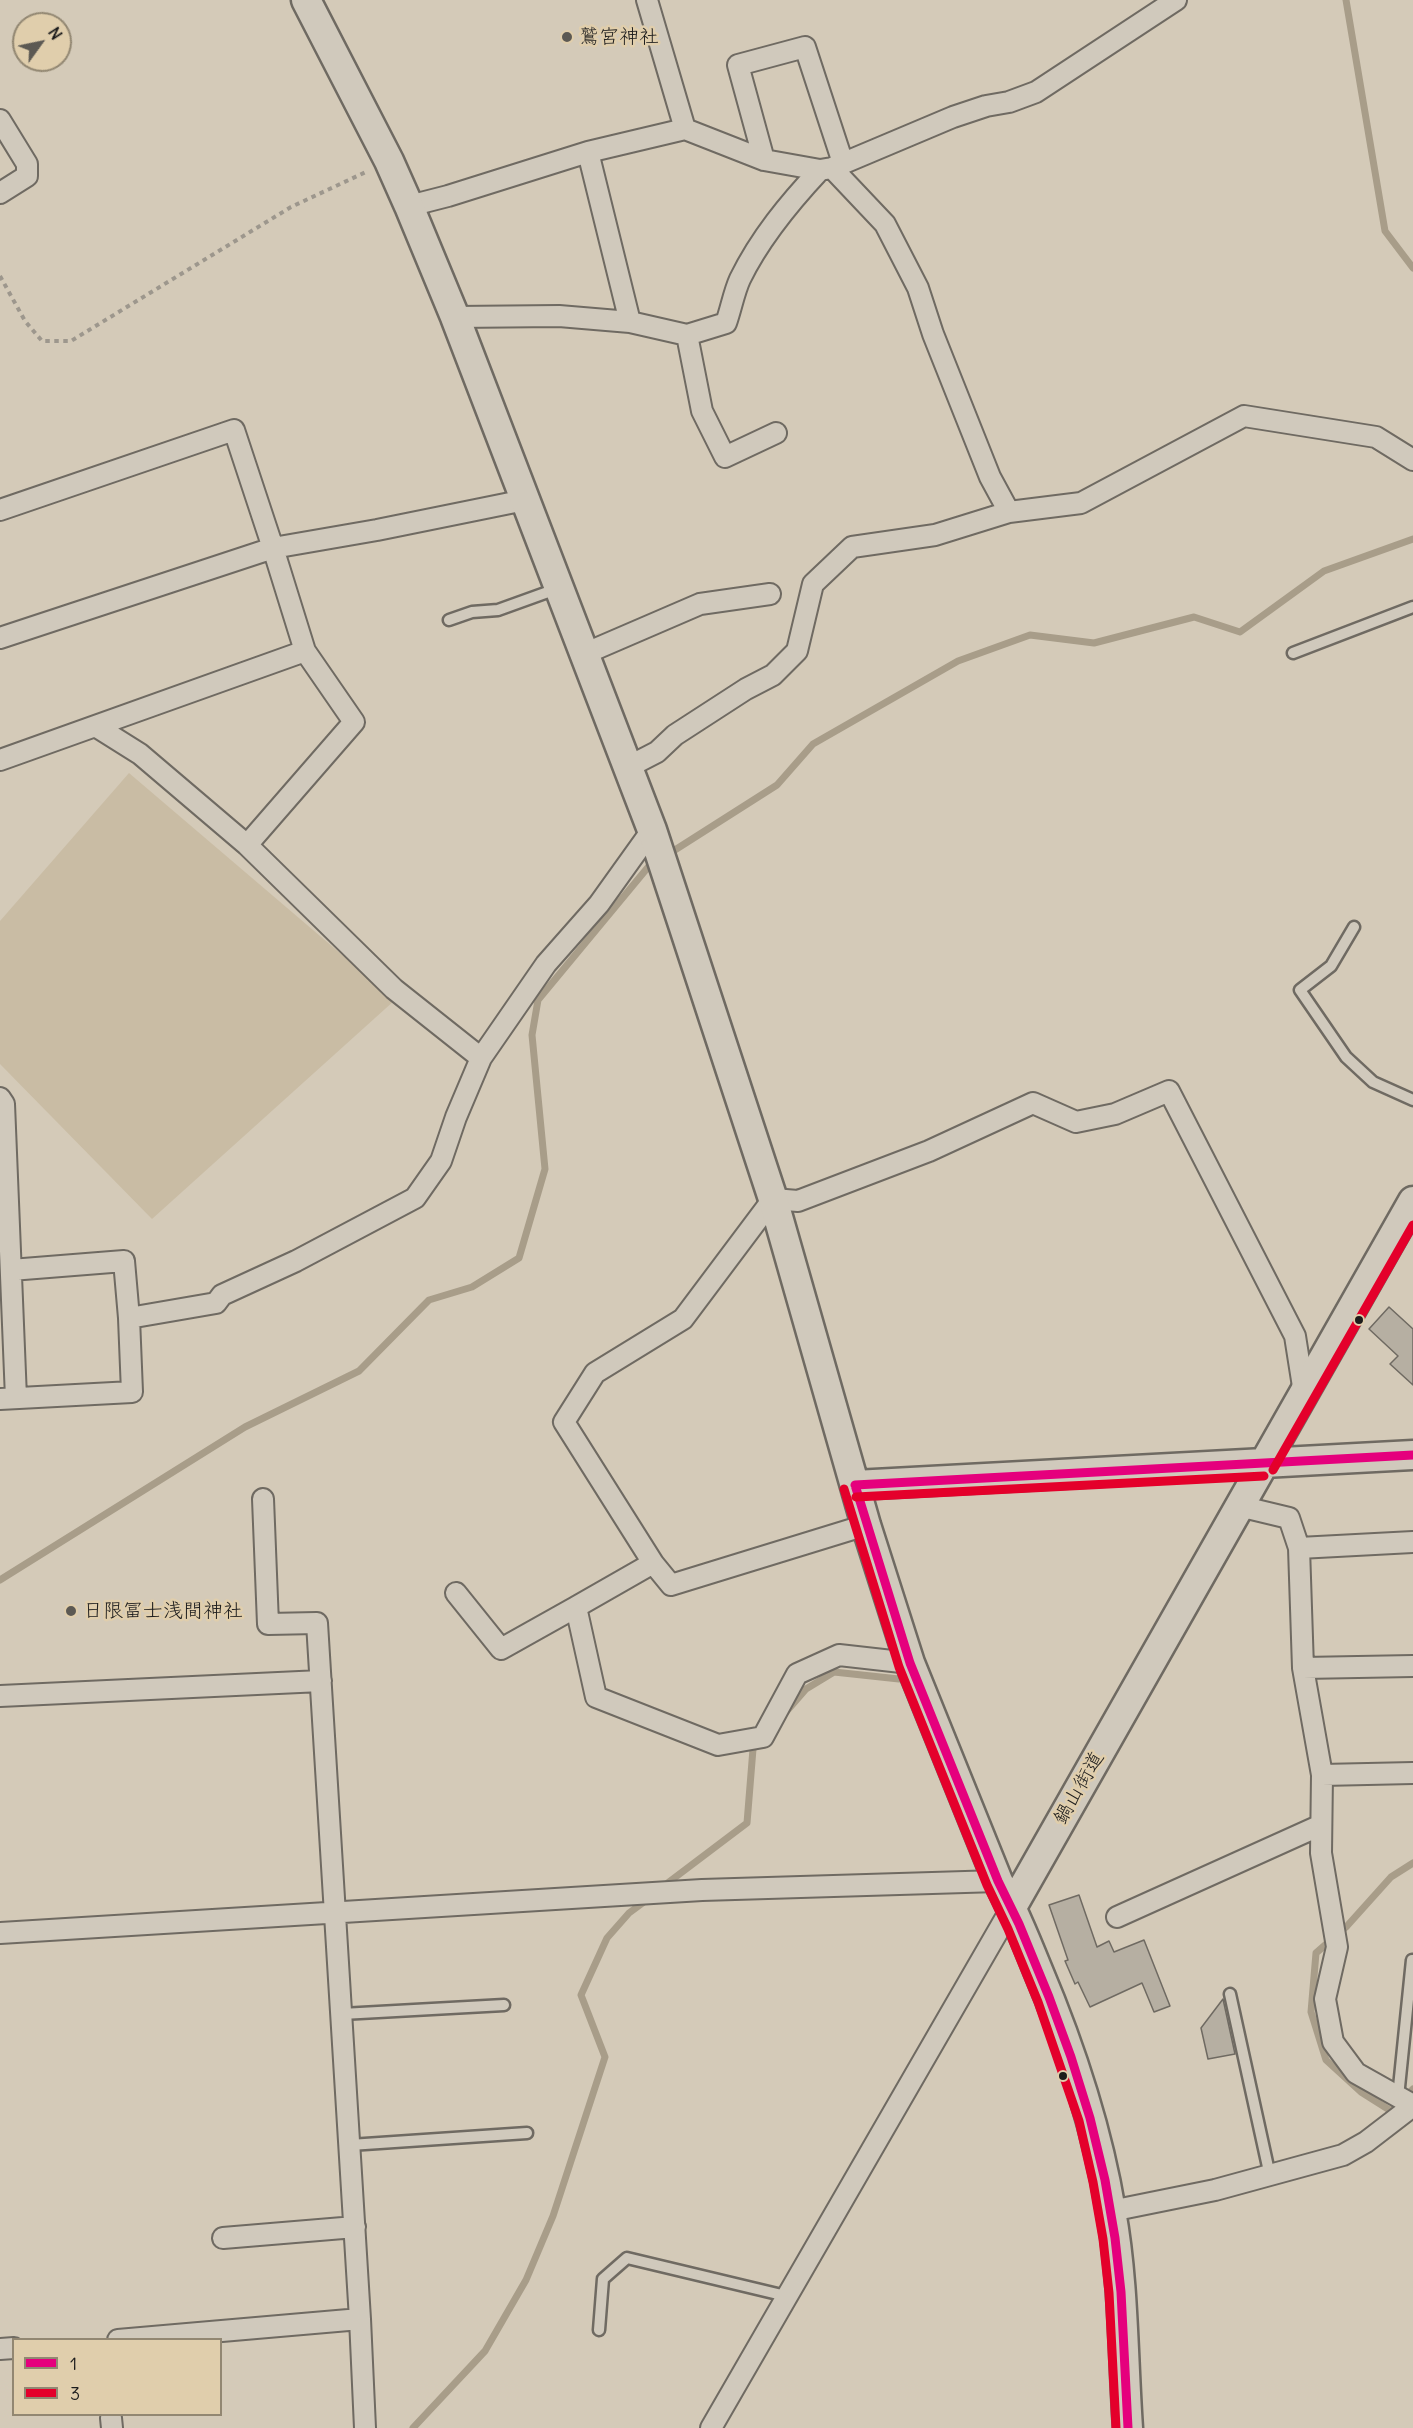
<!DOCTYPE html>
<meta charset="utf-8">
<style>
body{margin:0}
#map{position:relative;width:1413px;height:2428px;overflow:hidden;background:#d4cab8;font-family:Delius,sans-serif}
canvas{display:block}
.legend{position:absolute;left:12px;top:2338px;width:210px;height:78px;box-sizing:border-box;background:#e0ceac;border:2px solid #928772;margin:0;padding:8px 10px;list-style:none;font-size:18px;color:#1c1c1c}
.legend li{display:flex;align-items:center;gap:12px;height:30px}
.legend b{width:30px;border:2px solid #928772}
.north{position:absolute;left:12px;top:12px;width:60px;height:60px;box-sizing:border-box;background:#e0ceac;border:2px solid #928772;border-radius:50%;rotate:57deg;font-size:16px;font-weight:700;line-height:24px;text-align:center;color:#1c1c1c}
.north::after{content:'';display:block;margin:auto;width:21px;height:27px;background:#5c5953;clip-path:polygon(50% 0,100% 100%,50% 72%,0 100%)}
</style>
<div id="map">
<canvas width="1413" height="2428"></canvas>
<ul class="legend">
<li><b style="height:8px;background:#e5007d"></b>1</li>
<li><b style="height:8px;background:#e4002b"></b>3</li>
</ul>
<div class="north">N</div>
</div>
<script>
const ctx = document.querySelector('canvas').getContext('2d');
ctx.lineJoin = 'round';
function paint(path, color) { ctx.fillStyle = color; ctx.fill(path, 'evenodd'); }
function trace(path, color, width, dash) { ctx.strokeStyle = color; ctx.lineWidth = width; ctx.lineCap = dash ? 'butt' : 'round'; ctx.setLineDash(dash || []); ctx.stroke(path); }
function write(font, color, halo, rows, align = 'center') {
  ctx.font = font + ' Delius,"Klee One",sans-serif'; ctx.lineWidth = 5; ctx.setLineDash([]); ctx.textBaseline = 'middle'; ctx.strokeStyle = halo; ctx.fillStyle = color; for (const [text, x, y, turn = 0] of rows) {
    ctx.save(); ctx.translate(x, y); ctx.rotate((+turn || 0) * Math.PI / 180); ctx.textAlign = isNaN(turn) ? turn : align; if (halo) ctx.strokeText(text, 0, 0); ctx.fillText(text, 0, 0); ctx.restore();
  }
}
paint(new Path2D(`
 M129 773 395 1000 152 1219 0 1064V921Z`), '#c9bca4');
trace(new Path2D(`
 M1346 0 1385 231 1413 268
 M667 855 777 785 813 744 958 661 1030 635 1094 643 1194 617 1240 632 1324 571 1413 539
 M0 1580 245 1427 359 1371 429 1300 472 1287 519 1258 545 1169 532 1035 538 1000 649 866 655 863
 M786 1712 806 1689 834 1672 899 1679
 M1413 1863 1391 1877 1347 1926 1316 1953 1311 2012 1326 2060 1361 2092 1391 2111 1413 2089
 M661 1888 747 1823 753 1749 758 1743
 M413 2428 485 2351 526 2280 553 2216 605 2057 581 1995 607 1938 629 1913 648 1899`), '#a89d89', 7);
const building = new Path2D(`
 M1389 1307 1413 1329V1385L1390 1364 1398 1356 1369 1329Z
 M1079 1895 1097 1947 1109 1941 1114 1952 1144 1940 1170 2006 1154 2012 1142 1983 1090 2007 1078 1982 1075 1984 1065 1961 1068 1960 1049 1905Z
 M1223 1999 1235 2054 1208 2059 1201 2028Z`);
paint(building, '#b6afa2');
trace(building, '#6f6a62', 1.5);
const lane = new Path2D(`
 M449 620 472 612 498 610 559 588
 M1293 653 1413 607
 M1354 927 1331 966 1300 990 1346 1057 1373 1082 1413 1100
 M1230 1994 1270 2176
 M342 2014 504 2005
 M1398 2097 1412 1960
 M350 2145 527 2133
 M599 2330 603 2279 627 2258 786 2296`);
const street = new Path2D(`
 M647 0 685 129
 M0 120 27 164V176L0 193
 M588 152 630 322
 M764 160 738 65 805 47 843 163
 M832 168 953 117 986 106 1009 102 1036 92 1176 0
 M409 206 448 196 588 152 685 129 764 160 820 170 832 168 885 224 918 288 933 334 990 477 1009 512
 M455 317 559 316 630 322 687 335 726 323C731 309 734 292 740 279 760 238 789 203 820 170
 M687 335 702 411 725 457 776 433
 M0 510 234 430 273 548 0 638
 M584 654 700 604 770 594
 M97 727 140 754 247 845 394 989 481 1058
 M0 760 305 651
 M628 767 657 752 675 735 746 689 773 675 797 651 813 584 852 547 935 535 1009 512 1081 503 1244 416 1376 437 1413 460
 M247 845 354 722 305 651 273 548 377 530 525 500
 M0 1098 4 1104 16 1398
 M11 1270 124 1261 129 1318
 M0 1399 132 1392 129 1318 216 1303 222 1295 296 1261 415 1198 441 1161 456 1117 481 1058 546 964 599 904 652 830
 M263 1499 268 1624 317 1623 360 2319 365 2428
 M1239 1506 1289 1518 1299 1548 1303 1668 1413 1666
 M1299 1548 1413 1542
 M653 1563 671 1585 866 1525
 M456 1593 501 1649 576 1607
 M910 1663 839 1655 797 1674 763 1737 718 1745 596 1697 576 1607 653 1563 564 1422 595 1373 683 1319 773 1199 798 1201 929 1151 1033 1103 1076 1122 1115 1114 1169 1091 1295 1336 1304 1393
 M1303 1668 1322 1775 1321 1853 1337 1947 1325 1999 1333 2042 1356 2073 1413 2105
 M0 1696 321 1681
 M1322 1775 1413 1773
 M1117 1917 1321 1825
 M0 1933 702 1890 998 1881
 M1111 2211 1215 2190 1343 2155 1366 2142 1413 2106
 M223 2238 355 2227
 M118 2340 360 2319
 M0 2349 14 2348
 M111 2418 112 2428
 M711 2428 1012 1907`);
const secondary = new Path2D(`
 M306 0 389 161 409 206 455 317 652 830 773 1199 866 1525 910 1663 998 1881C1013 1909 1025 1938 1037 1968 1070 2046 1097 2127 1111 2211 1124 2282 1123 2356 1128 2428
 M855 1485 1413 1455
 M1012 1907 1413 1201`);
trace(lane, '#6f6a62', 15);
trace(street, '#6f6a62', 24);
trace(secondary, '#6f6a62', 33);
trace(new Path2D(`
 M0 276 25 321 42 341H71L291 207 368 171`), '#9d978d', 4, [4.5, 4.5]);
trace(lane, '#d0c9bc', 10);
trace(street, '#d0c9bc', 20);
trace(secondary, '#d0c9bc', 28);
trace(new Path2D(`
 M855 1485 910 1663 998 1881 1019 1924 1049 1997 1071 2057 1090 2118 1105 2180 1115 2238 1121 2292 1128 2428
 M855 1485 1413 1455`), '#e5007d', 9);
trace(new Path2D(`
 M1273 1470 1413 1225
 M844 1489 899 1667 987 1885 1008 1929 1038 2002 1079 2121 1093 2182 1103 2239 1109 2293 1116 2428
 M856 1497 1264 1476`), '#e4002b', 9);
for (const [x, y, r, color] of [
 [567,37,6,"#5c5953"],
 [1359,1320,5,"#1c1c1c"],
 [71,1611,6,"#5c5953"],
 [1063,2076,5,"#1c1c1c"]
]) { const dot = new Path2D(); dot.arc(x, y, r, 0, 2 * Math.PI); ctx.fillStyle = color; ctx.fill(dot); trace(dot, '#e0ceac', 2); }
write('20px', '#1c1c1c', '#e0ceac', [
 ["鷲宮神社",579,37],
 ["日限冨士浅間神社",83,1611]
], 'left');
write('20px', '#1c1c1c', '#e0ceac', [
 ["鍋山街道",1079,1788,-60]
]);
</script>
